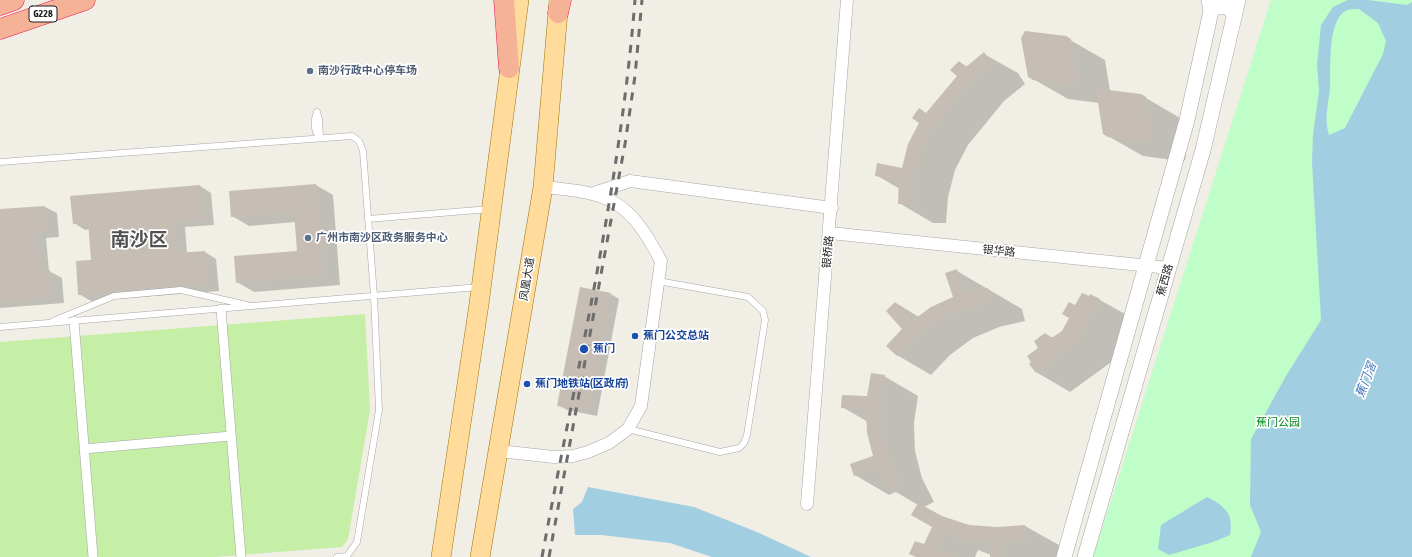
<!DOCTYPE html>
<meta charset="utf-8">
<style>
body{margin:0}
canvas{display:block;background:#f1eee5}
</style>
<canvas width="1412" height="557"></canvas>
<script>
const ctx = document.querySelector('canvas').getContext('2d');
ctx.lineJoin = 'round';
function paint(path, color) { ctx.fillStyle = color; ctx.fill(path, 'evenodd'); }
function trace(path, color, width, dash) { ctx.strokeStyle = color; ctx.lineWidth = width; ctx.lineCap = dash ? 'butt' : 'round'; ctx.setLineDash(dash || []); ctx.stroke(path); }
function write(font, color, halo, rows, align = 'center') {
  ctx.font = font + ' "Asap Condensed","Noto Sans SC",sans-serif'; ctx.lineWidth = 3.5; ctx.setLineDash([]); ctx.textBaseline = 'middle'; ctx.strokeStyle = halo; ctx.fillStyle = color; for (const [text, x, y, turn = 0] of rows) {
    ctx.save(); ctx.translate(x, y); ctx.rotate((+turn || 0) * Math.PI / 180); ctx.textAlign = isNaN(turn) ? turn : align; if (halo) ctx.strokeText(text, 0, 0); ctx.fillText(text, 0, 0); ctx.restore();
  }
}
paint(new Path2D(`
 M365 314 370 410 348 539 342 547 214 557H0V342Z`), '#c5eea7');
paint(new Path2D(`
 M1271 0H1412V557H1093Z`), '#bffdc9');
paint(new Path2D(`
 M1348 0H1368L1407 5 1412 2V557H1251L1261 532 1250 505 1251 439 1286 376 1321 320 1312 162 1313 135 1319 91 1317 65 1321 25 1333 7ZM1359 9 1378 23 1386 41 1383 54 1345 128 1329 135C1324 120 1328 105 1330 89 1331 71 1326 20 1347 10 1350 9 1356 9 1359 9Z
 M588 487 694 507 757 532 811 557H712L670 543 601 535H575L573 509 582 502Z
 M1207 497C1225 506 1234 514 1230 535L1213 542 1169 555 1158 549 1161 525Z`), '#a2cee1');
paint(new Path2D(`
 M1070 40 1105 60 1110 91 1141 95 1180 118 1186 155 1185 160 1180 161 1143 156 1108 136 1099 103 1068 99 1033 79Z
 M984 54 1018 73 1025 84 1004 101 968 145 955 170 948 197 946 223H933L899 203 900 189 876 175 902 169 921 123 958 76 959 62 968 67Z
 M316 185 333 195 340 285 254 292 237 282 298 252 296 222 249 226 232 216Z
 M200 186 211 193 214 225 185 227 187 253 205 252 216 259 219 291 91 301 79 294 92 261 90 229 85 230 74 223Z
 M45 207 57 213 59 237 46 238 49 271 62 278 64 303 0 308V210Z
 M957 271 1022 309 1025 321 999 327 973 338 950 355 931 375 897 355 904 329 896 303 919 317 954 297Z
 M611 294 619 299 597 416 567 410 558 405Z
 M1091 295 1134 319 1110 363 1070 392 1036 372 1040 348 1046 334 1053 338 1063 331 1076 307Z
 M884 376 918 396 914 423 915 451 922 478 934 502 924 507 942 517 969 526 997 528 1025 526 1059 545 1060 557H991V555L978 550 975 557H916L924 546 933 526 918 505 896 492 889 495 855 475 874 456 868 422 842 407 867 397Z`), '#0003');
paint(new Path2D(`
 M1025 31 1066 36 1071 39 1077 78 1076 83 1071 85 1033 80 1028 77 1021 38Z
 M984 52 992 64 970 82 952 103 935 125 921 150 914 177 912 204H898L899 180 875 176 877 163 902 168 908 144 919 123 912 118 919 108 926 113 957 76 950 70 959 61 966 67Z
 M1100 89 1141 94 1146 97 1152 135 1151 140 1146 142 1108 137 1103 134 1097 96Z
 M316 184 324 275 236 283 234 256 297 251 294 212 231 217 229 191Z
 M200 185 203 219 174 221 177 253 205 251 208 285 181 286 78 295 76 261 91 260 88 222 73 224 70 196Z
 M45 206 47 231 35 232 38 271 50 270 52 297 0 301V209Z
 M957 269 965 293 988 288 991 302 964 308 939 319 916 335 897 356 886 346 902 329 886 311 895 302 912 321 931 307 953 297 945 273Z
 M580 287 611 293 589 411 557 406Z
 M1082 293 1089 296 1090 294 1100 299 1076 343 1036 373 1029 364 1031 362 1027 356 1038 348 1034 341 1045 333 1050 339 1062 331 1069 318 1062 314 1069 302 1075 305Z
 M871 373 885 375 880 403 881 431 888 458 900 483 888 489 877 467 854 476 850 464 873 456 867 433 866 409 841 408 842 395 867 396Z
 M918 503 942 516 969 525 997 527 1025 525 1026 539 1002 541V557H990V541L966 539 943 532 936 549 953 557H916L909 554 915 541 924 544 932 527 911 515Z`), '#c6bdb4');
const service = new Path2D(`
 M317 112C313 122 313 130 320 138
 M317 112 319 119 320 138
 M0 162 352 136 359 141 363 151 374 296 379 410 357 542 347 556 337 557
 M368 219 490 209
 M53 321 114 296 181 290 247 305
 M0 327 479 287
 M628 429 720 452 739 448 744 443 747 435 765 320 763 311 748 297 658 281`);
const pedestrian = new Path2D(`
 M221 309 241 557
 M74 321 93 557
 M84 449 231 436`);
const minor = new Path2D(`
 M594 193 630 181 832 208
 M830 233 1169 268
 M499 451 554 457 573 456 588 452 609 443 628 429 641 406 661 261C628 199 611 193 543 187
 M807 504 847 0`);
const tertiary = new Path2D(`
 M1211 11 1215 7H1227L1232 11 1234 16
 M1064 557 1187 120 1211 11 1209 0
 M1085 557 1203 150 1238 0`);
const primary = new Path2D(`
 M441 557 479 304 519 0
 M480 557 543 187 559 0`);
const trunk = new Path2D(`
 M504 0 509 68
 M0 5 14 0
 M558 13 561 0
 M0 29 85 0`);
trace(service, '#a6a6a6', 7);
trace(pedestrian, '#a6a6a6', 10);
trace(minor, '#a6a6a6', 13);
trace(tertiary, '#a6a6a6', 16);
trace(primary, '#9b7400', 20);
trace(trunk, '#e8194f', 21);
trace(service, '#fff', 6);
trace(pedestrian, '#fff', 9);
trace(minor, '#fff', 12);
trace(tertiary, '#fff', 15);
trace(primary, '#ffdc9c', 19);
trace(trunk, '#f6b297', 20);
trace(new Path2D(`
 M542 557C576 372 620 188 635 0
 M549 557 625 144 635 76 642 0`), '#6d6d6d', 3, [8, 8]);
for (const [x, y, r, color] of [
 [310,71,4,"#5c6f8a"],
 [308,238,4,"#5c6f8a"],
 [635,336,4,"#1a4fb4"],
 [584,349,5,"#1a4fb4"],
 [527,384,4,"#1a4fb4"]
]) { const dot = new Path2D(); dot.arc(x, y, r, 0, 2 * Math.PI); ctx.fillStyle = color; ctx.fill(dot); trace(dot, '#fff', 1.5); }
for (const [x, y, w] of [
 [43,14,28]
]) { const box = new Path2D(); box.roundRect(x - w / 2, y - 8, w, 16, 3); ctx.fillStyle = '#fff'; ctx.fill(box); trace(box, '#1f1f1f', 1); }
write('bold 10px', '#1f1f1f', null, [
 ["G228",43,14]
]);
write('bold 11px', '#4e5e75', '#fff', [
 ["南沙行政中心停车场",318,71],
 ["广州市南沙区政务服务中心",316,238]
], 'left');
write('11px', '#1f1f1f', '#fff', [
 ["银华路",999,251,6],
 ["银桥路",828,252,-85],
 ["凤凰大道",527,279,-81],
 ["蕉西路",1165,280,-74]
]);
write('bold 11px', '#164399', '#fff', [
 ["蕉门公交总站",643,336],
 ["蕉门",593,349],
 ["蕉门地铁站(区政府)",535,384]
], 'left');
write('11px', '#038719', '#fff', [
 ["蕉门公园",1278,423]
]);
write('italic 12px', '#4474b7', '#fff', [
 ["蕉门滘",1366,380,-69]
]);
write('bold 19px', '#525252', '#fff', [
 ["南沙区",139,240]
]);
</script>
